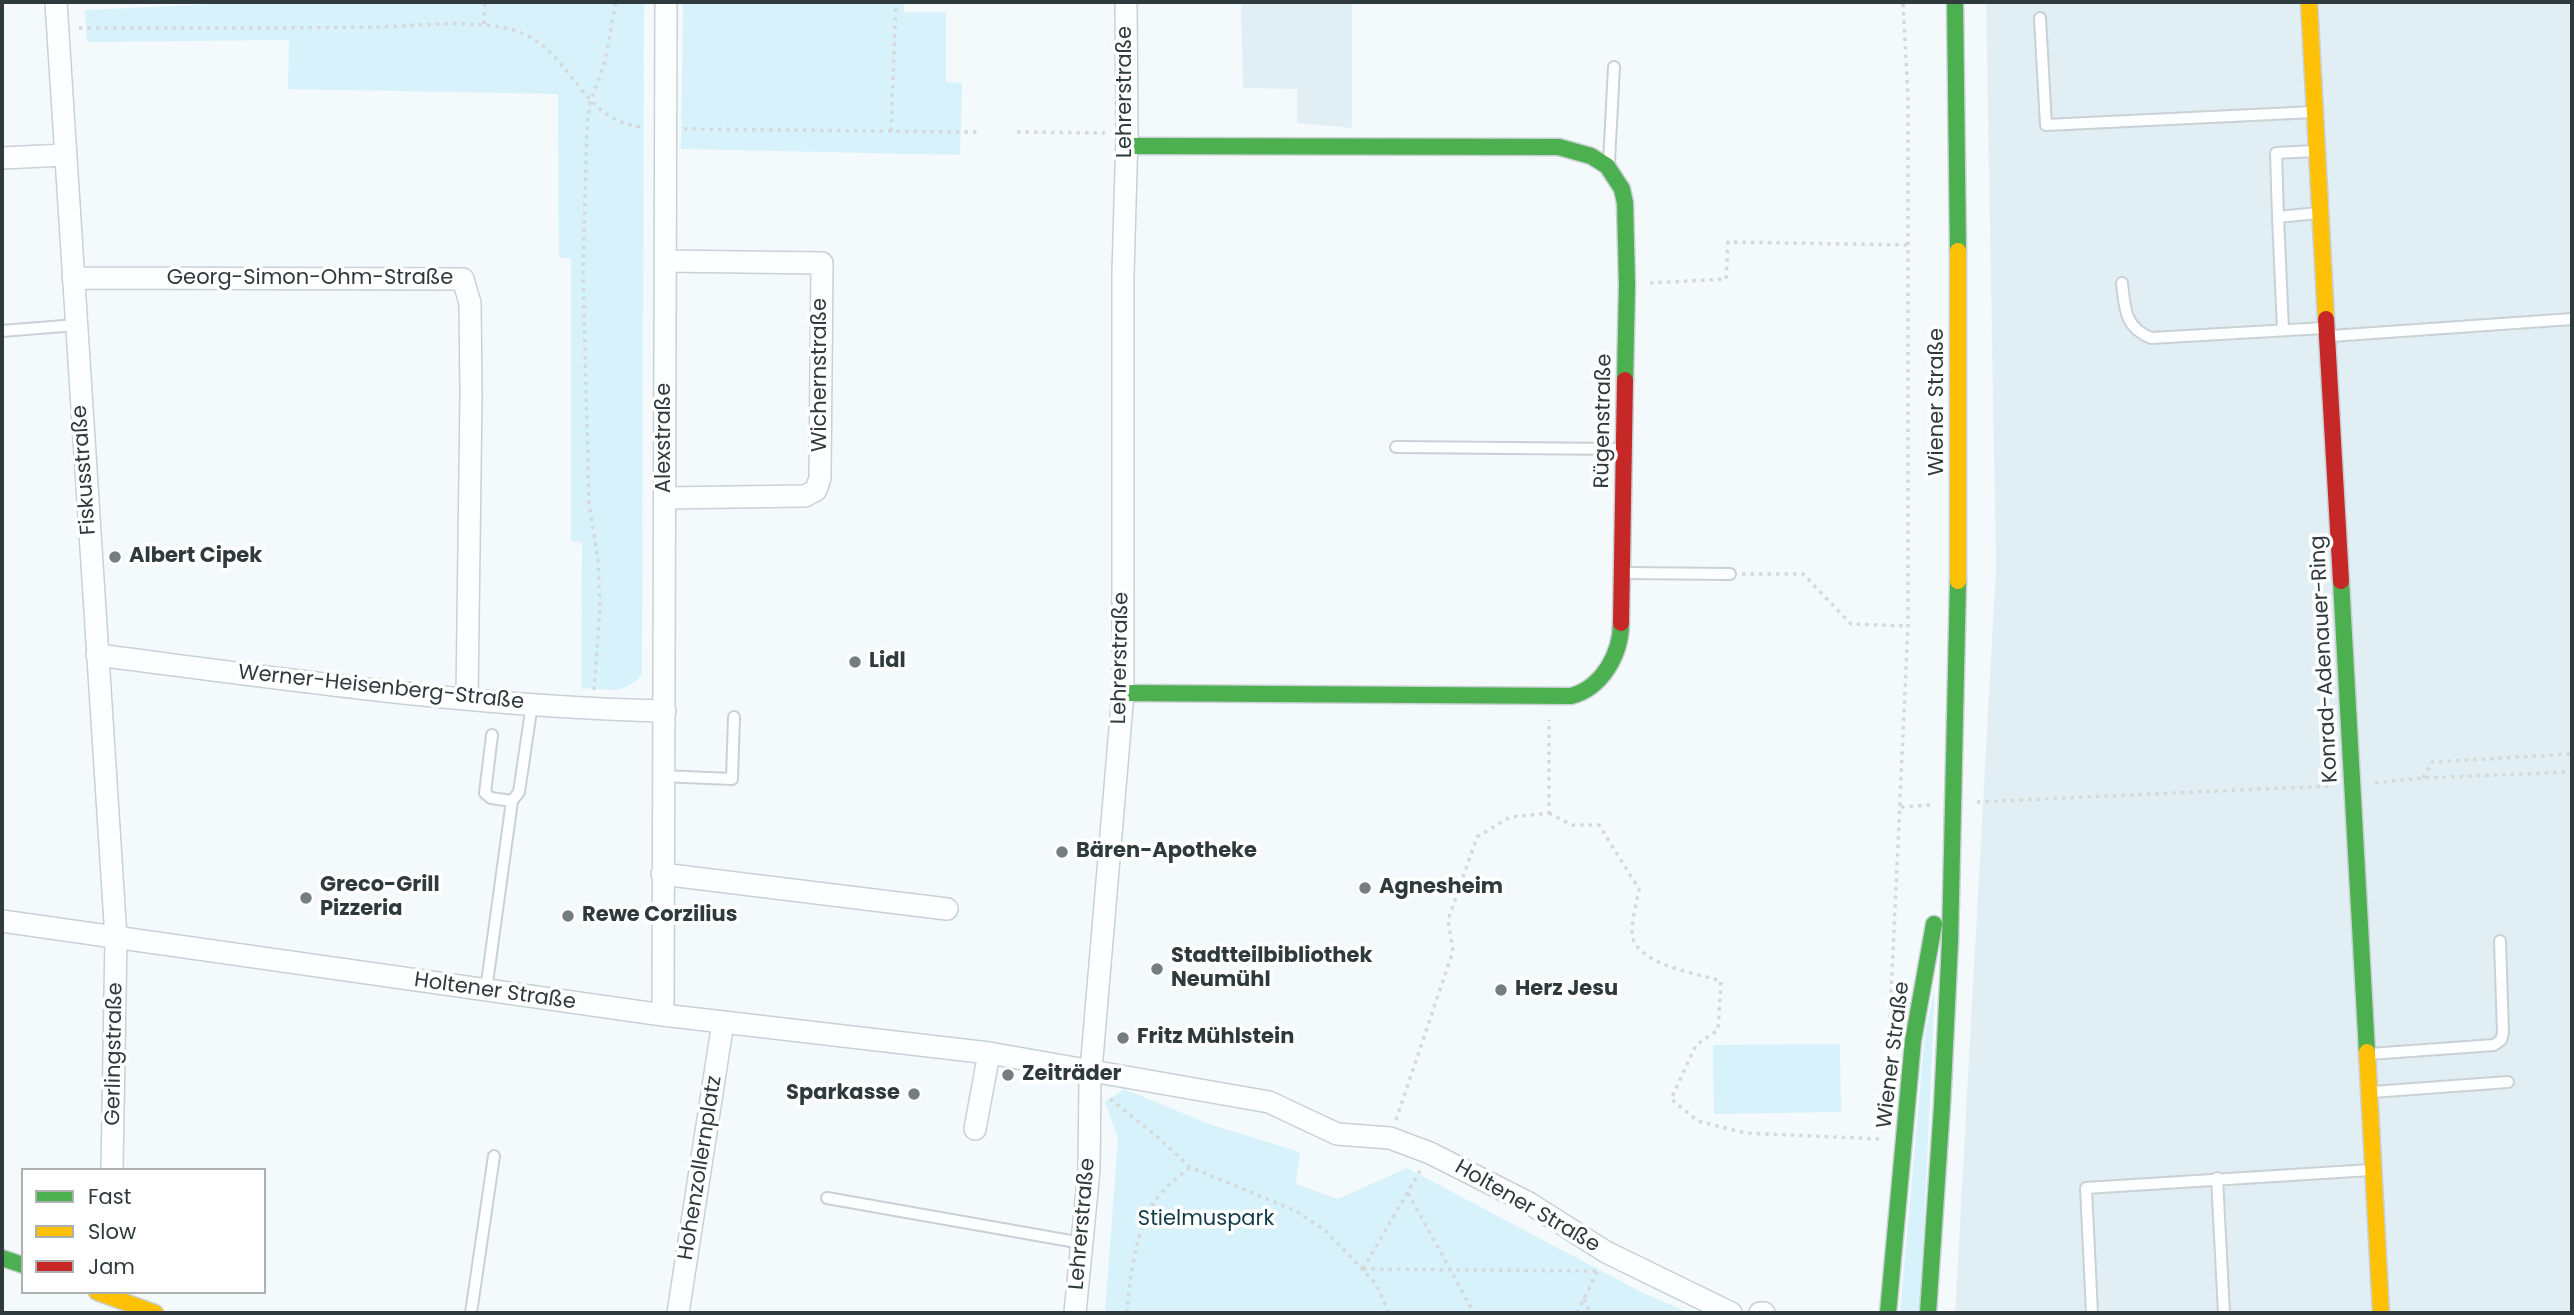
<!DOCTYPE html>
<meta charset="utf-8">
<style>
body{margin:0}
#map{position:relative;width:2574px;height:1315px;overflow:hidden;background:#f4fafc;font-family:Poppins,sans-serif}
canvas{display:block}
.frame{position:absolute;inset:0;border:4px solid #2f3a3d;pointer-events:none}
.legend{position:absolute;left:21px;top:1168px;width:245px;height:126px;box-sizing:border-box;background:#fff;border:2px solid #acb0b1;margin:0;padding:9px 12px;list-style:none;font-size:21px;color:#2f3a3d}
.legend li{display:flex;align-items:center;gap:14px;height:35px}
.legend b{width:35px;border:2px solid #acb0b1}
</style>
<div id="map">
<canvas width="2574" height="1315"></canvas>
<div class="frame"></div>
<ul class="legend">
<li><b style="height:9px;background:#4caf50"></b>Fast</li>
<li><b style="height:9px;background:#ffc107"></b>Slow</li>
<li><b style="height:9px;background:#c62828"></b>Jam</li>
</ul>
</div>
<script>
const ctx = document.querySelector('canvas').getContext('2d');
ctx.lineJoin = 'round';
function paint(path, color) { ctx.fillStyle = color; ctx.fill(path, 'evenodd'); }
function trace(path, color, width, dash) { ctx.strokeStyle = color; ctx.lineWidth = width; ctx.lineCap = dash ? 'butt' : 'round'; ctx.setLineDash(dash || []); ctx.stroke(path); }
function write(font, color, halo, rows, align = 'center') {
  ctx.font = font + ' Poppins,sans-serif'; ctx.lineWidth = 7; ctx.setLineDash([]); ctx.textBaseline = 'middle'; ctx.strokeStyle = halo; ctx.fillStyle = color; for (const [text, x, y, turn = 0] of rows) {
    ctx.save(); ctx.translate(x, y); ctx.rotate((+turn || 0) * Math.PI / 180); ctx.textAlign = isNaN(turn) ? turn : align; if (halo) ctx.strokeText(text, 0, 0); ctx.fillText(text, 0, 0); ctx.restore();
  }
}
paint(new Path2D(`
 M1241 2H1352V128L1297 123V89L1243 88Z
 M1986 2H2572V1313H1955L1996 567Z`), '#e1eff4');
paint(new Path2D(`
 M257 2H644L642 674C625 696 607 689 581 688L582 542 571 541V259L559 257 558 94 288 89 289 40 87 42 85 10Z
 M683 2H904V12H946V82L962 83 960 155 681 149Z
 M1935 988 1920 1313H1900L1925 1033Z
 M1840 1044 1841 1112 1714 1114 1713 1045Z
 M1124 1089 1209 1124 1300 1152 1296 1184 1338 1199 1407 1168 1641 1292 1689 1313H1105L1118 1138 1105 1102Z`), '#d7f2fb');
const lane = new Path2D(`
 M2040 18 2046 125 2314 112
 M1609 162 1614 67
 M2278 217 2276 153 2314 151
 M2122 283C2125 308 2124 327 2151 338L2324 328
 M2283 330 2278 217 2318 213
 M2 331 76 325
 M2331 336 2572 319
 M1396 447 1621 449
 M1625 573 1730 574
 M492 735 485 793 491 798 512 801 519 792 532 704
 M662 776 732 779 734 717
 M486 990 512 801
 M2370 1054 2494 1045 2501 1040 2503 1033 2500 941
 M2372 1092 2508 1082
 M2217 1178 2224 1313
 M827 1198 1082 1243
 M471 1313 494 1156
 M2092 1313 2086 1188 2370 1170`);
const street = new Path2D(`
 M56 2 116 938 112 1170
 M2 158 65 155
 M73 278 463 279 470 303 471 394 467 698
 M665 498 805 496 816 490 820 478 822 263 665 261
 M97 655C285 679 475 707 665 711
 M662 874 947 909
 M2 921 663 1015 989 1053 1269 1102 1337 1134 1390 1138 1430 1153 1529 1203 1606 1252 1731 1313
 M663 1015 666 2
 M975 1129 989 1053
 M678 1313 723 1022
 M1075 1313 1089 1170 1090 1082 1123 693V274L1127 133 1126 2
 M1760 1313H1764`);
const fast = new Path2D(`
 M1955 2 1958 251
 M1127 146 1559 147 1591 156 1607 166 1622 189 1625 203 1627 285 1625 380
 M2341 581 2367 1052
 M1123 693 1571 696C1602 688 1621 654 1621 623
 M2 1258 23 1265
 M1888 1313 1913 1041 1934 924
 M1928 1313 1942 1106 1950 942 1958 581`);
const slow = new Path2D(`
 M2309 2 2326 319
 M1958 581V251
 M2367 1052 2381 1313
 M97 1292 155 1313`);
const jam = new Path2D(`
 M2326 319 2341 581
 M1621 623 1625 380`);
trace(lane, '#c9d1d4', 14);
trace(street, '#c9d1d4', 24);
trace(fast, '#c9d1d4', 19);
trace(slow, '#c9d1d4', 19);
trace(jam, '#c9d1d4', 19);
trace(new Path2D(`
 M484 24 485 2
 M79 28C176 28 273 28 370 27 417 27 468 18 513 30 572 46 579 124 645 127
 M684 129 980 132
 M891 131 896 2
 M1017 132 1105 133
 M1650 283 1726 279 1728 242 1908 245
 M1742 574H1803L1851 624 1908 626
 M594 690 600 607 598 560 589 503 583 271 587 127 590 103 605 61 616 2
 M2423 778 2432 762 2572 754
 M2375 783 2423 778 2572 772
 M1977 802 2329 786
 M1901 807 1930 805
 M1549 813 1572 825H1599L1639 889C1637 902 1632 918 1632 932 1632 964 1696 973 1721 981L1718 1030 1696 1045 1671 1099 1698 1121 1745 1133 1881 1139
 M1890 1018 1908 626V97L1903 2
 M1110 1099 1154 1134 1190 1167 1296 1211 1326 1231 1376 1284 1389 1313
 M1396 1120 1453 951 1448 920 1477 837 1510 817 1549 813V720
 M1408 1193 1474 1313
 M1363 1269 1597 1271
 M1363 1269 1420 1171
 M1584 1299 1590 1313
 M1127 1313C1129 1281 1136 1229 1154 1202 1163 1189 1177 1178 1190 1167
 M1577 1313 1598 1270`), '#d5d9da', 3.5, [3.5, 5]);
trace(lane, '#fdfeff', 10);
trace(street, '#fdfeff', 21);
trace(fast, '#4caf50', 16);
trace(slow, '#ffc107', 16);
trace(jam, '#c62828', 16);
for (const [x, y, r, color] of [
 [115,557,7,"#747d80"],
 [855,662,7,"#747d80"],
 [1062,852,7,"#747d80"],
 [1365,888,7,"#747d80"],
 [306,898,7,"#747d80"],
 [568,916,7,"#747d80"],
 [1157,969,7,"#747d80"],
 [1501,990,7,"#747d80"],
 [1123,1038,7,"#747d80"],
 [1008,1075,7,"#747d80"],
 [914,1094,7,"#747d80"]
]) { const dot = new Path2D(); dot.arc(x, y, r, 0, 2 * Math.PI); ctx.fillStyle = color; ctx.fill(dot); trace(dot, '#fff', 2.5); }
write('21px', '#2f3a3d', '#fff', [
 ["Lehrerstraße",1126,92,-90],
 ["Georg-Simon-Ohm-Straße",310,279],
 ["Wichernstraße",821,375,-90],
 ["Wiener Straße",1938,402,-90],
 ["Rügenstraße",1604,421,-89],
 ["Alexstraße",665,438,-90],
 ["Fiskusstraße",85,470,-94],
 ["Lehrerstraße",1121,658,-89],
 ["Konrad-Adenauer-Ring",2325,659,-93],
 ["Werner-Heisenberg-Straße",381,688,6],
 ["Holtener Straße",495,992,8],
 ["Gerlingstraße",115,1054,-89],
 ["Wiener Straße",1894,1055,-83],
 ["Hohenzollernplatz",701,1168,-81],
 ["Holtener Straße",1527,1207,30],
 ["Lehrerstraße",1083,1224,-85]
]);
write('bold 21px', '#2f3a3d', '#fff', [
 ["Albert Cipek",129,557],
 ["Lidl",869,662],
 ["Bären-Apotheke",1076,852],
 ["Greco-Grill",320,886],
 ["Pizzeria",320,910],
 ["Agnesheim",1379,888],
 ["Rewe Corzilius",582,916],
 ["Stadtteilbibliothek",1171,957],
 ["Neumühl",1171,981],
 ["Herz Jesu",1515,990],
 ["Fritz Mühlstein",1137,1038],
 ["Zeiträder",1022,1075],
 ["Sparkasse",900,1094,"right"]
], 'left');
write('21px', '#0f3c48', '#fff', [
 ["Stielmuspark",1206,1220]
]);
</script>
